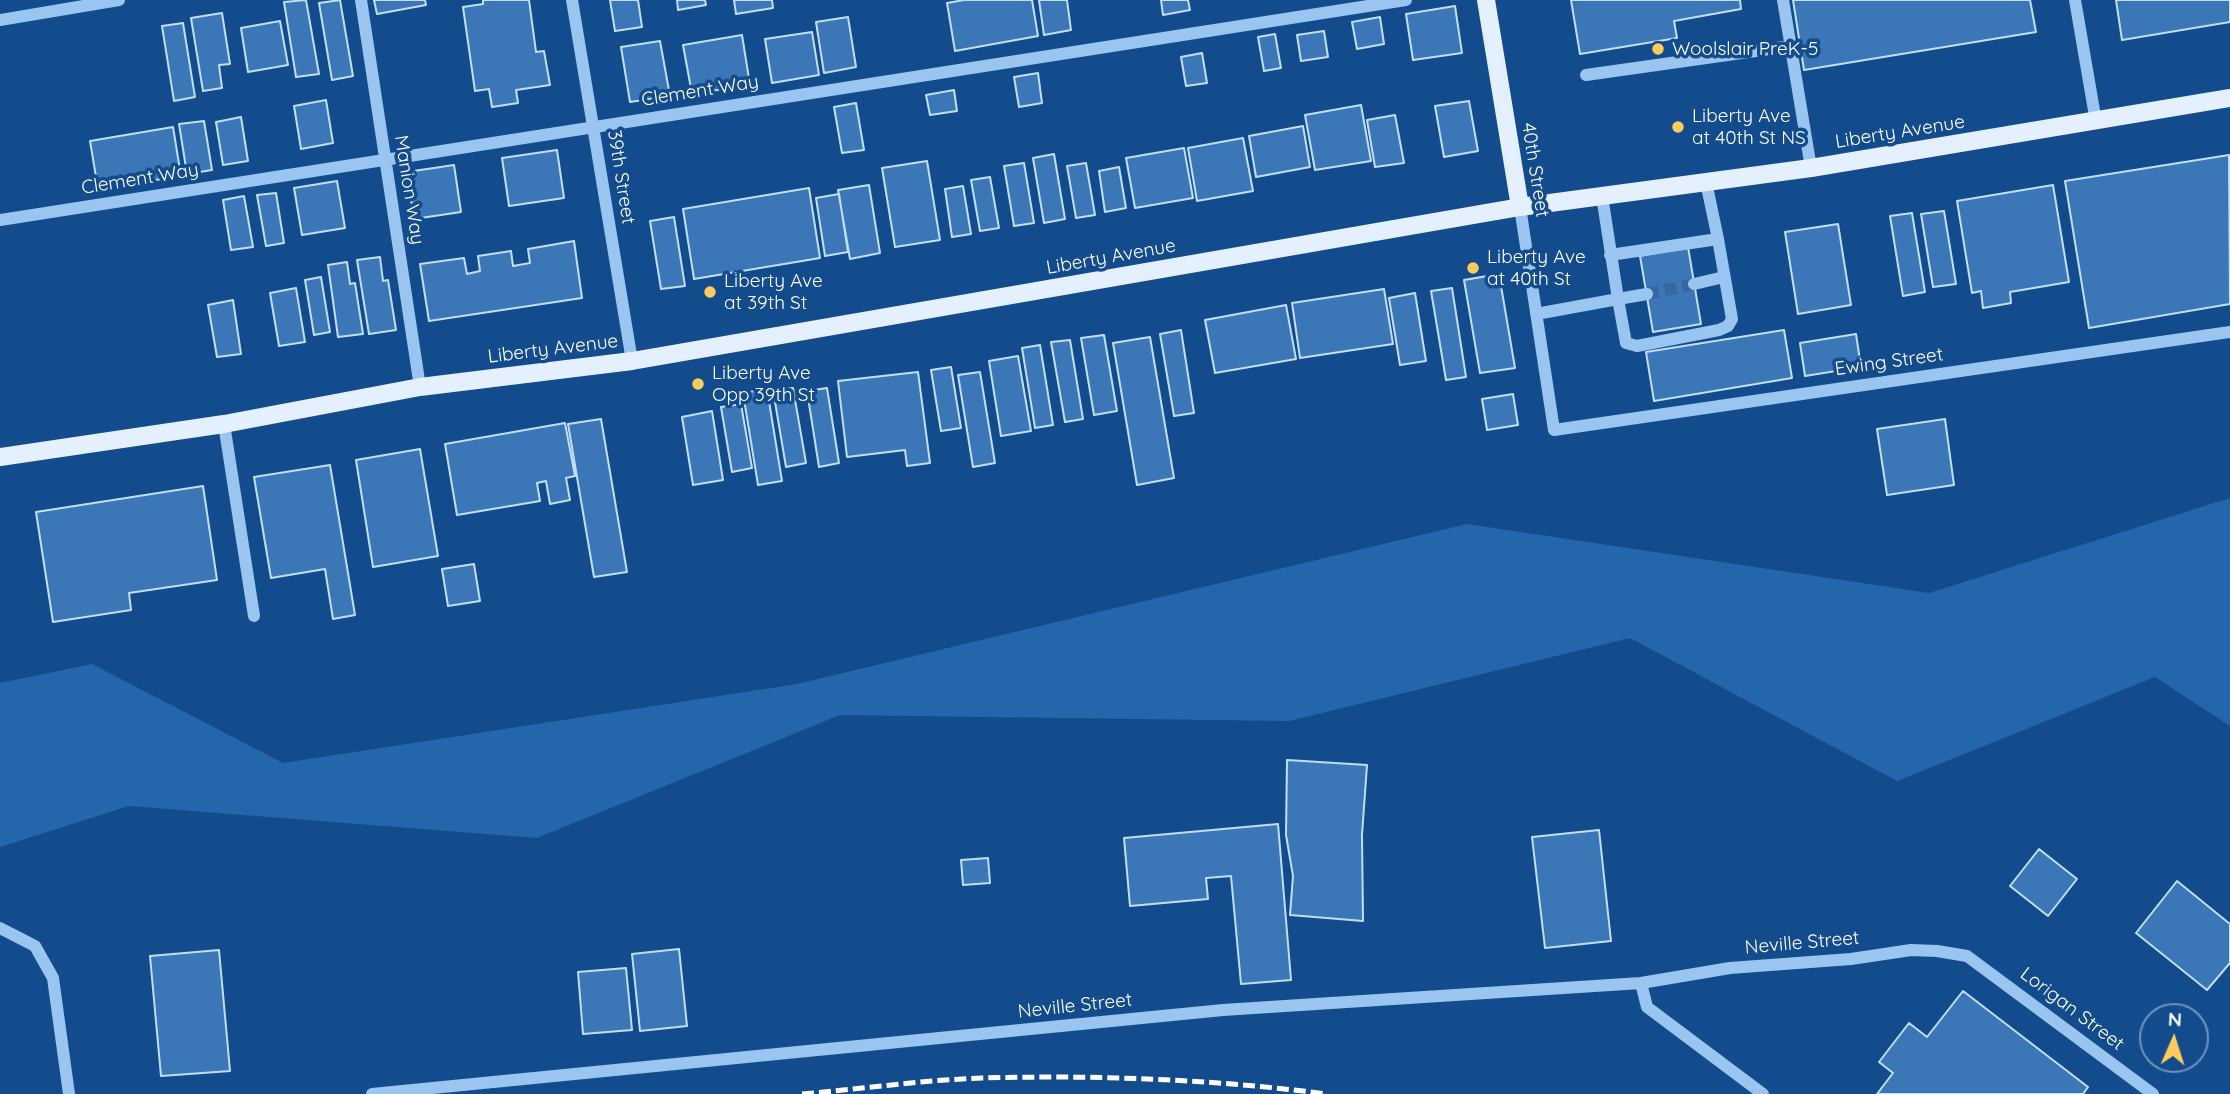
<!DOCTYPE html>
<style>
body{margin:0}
#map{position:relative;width:2230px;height:1094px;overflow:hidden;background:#134c8d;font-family:Quicksand,sans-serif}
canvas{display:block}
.north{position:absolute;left:2139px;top:1003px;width:70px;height:70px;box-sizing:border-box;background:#134c8d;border:2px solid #7194bb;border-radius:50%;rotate:3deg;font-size:19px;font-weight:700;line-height:28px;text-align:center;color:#fff}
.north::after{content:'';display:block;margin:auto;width:24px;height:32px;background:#ffcb5b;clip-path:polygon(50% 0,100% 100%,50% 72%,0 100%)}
</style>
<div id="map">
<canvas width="2230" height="1094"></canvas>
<div class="north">N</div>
</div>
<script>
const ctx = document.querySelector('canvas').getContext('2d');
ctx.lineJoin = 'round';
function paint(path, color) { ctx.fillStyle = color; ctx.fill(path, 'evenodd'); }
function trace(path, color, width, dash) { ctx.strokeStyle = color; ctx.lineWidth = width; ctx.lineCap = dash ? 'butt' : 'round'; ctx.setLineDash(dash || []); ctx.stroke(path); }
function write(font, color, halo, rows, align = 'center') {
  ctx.font = font + ' Quicksand,sans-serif'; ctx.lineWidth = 7; ctx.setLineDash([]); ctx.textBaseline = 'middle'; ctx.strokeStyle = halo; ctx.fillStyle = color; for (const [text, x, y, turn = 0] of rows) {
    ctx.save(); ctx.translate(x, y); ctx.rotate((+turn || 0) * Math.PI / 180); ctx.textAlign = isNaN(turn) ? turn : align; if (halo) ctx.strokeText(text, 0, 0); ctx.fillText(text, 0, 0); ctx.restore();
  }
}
paint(new Path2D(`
 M2230 498V726L2155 677 1897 781 1630 638 1289 721 840 715 537 838 129 806 0 847V683L92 664 283 763 797 684 1467 524 1929 593Z`), '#2466ac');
const building = new Path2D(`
 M306 0 319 74 296 77 284 2Z
 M340 0 353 76 332 80 319 3Z
 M374 0H425L426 5 377 14Z
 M483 0H529L536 52 544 51 550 85 516 90 518 103 492 107 489 89 475 91 463 7 483 4Z
 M610 0H638L642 27 615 31Z
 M677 0H705L706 5 678 10Z
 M734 0H772L773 8 736 14Z
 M964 0H1032L1038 36 955 51 947 3Z
 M1039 0H1067L1071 30 1044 35Z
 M1161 0H1188L1190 10 1163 15Z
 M1571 0H1740L1741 9 1674 21 1677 38 1580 54Z
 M1793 0H2030L2036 32 1804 70Z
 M2116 0H2230V22L2122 40Z
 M1455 6 1462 53 1413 60 1406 14Z
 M222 13 230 64 219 65 222 88 203 91 191 18Z
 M848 17 856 67 824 73 816 22Z
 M1380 17 1384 44 1357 49 1352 22Z
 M280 21 288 65 248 72 241 28Z
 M183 23 195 97 174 101 162 26Z
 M1324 31 1328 57 1301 61 1297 35Z
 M812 32 819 75 772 83 765 39Z
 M1275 34 1281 68 1264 71 1258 37Z
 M742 35 750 85 692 94 683 45Z
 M660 41 670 96 630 102 621 47Z
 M1202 53 1207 83 1186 86 1181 57Z
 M1038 73 1042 103 1019 107 1014 77Z
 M954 90 957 111 930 115 926 95Z
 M326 100 333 143 301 149 294 106Z
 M1469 101 1478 151 1444 157 1435 106Z
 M856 103 864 150 842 153 834 107Z
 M1361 105 1371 161 1315 170 1305 115Z
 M1395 115 1404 163 1375 167 1367 120Z
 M241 117 248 161 223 165 216 122Z
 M204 121 212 170 187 174 179 124Z
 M1303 126 1310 167 1256 177 1249 136Z
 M173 127 181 176 98 189 90 141Z
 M1243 138 1253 191 1197 201 1188 148Z
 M1184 148 1193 198 1135 208 1126 158Z
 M557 150 564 198 509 206 502 158Z
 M1054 154 1065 219 1044 223 1033 158Z
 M2229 155 2230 304 2089 328 2065 181Z
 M927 161 940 240 895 247 882 168Z
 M1024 163 1034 223 1014 226 1004 166Z
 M1086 163 1095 215 1076 218 1067 166Z
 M454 165 461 212 414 219 407 172Z
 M1119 167 1126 208 1105 212 1099 171Z
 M990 177 999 228 980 231 971 180Z
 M337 181 345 228 302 235 294 188Z
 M869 185 880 253 850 259 838 190Z
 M2053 185 2069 282 2010 292 2011 303 1983 308 1981 291 1972 293 1957 201Z
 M963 186 971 234 952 237 945 189Z
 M809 188 820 258 694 279 683 209Z
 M276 193 284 243 266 246 257 195Z
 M839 194 848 252 825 256 816 198Z
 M244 196 253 247 231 250 223 200Z
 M1944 211 1956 284 1933 287 1921 214Z
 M1912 213 1925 292 1903 296 1890 216Z
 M674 217 685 286 661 289 650 221Z
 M1838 224 1851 305 1798 314 1785 232Z
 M574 241 582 298 429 321 420 264 464 258 467 274 480 271 478 256 511 251 513 266 530 263 528 249Z
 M1688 247 1701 324 1653 332 1640 256Z
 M380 257 383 281 388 280 396 330 369 334 357 260Z
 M347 262 350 284 355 283 363 334 338 337 328 265Z
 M1499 274 1515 368 1480 373 1464 280Z
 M321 277 330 332 314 335 305 280Z
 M296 288 305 342 279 346 270 293Z
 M1452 288 1466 377 1446 380 1431 291Z
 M1384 289 1393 344 1300 358 1292 303Z
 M1415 293 1426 361 1400 365 1389 298Z
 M233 300 241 354 217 357 208 305Z
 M1286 305 1296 359 1215 373 1205 320Z
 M1181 330 1194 413 1174 416 1160 334Z
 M1784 330 1792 378 1654 401 1646 352Z
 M1856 334 1861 367 1805 376 1800 343Z
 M1104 335 1117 411 1094 415 1081 338Z
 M1150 337 1174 478 1137 485 1113 343Z
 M1070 340 1083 419 1065 422 1051 342Z
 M1040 345 1053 425 1035 428 1022 348Z
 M1018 356 1031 431 1001 436 989 361Z
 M951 367 961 428 941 431 931 370Z
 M918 372 930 463 907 466 905 450 847 457 838 381Z
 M980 372 995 463 973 467 958 375Z
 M793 388 806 463 786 467 773 390Z
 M827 388 839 463 819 467 807 391Z
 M767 389 782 481 758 485 743 393Z
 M1513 394 1518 425 1487 430 1482 399Z
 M741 404 752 468 732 472 721 407Z
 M712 411 723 480 693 485 682 417Z
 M601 419 627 572 594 577 568 424Z
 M1945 419 1954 485 1887 495 1877 429Z
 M565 423 575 476 566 478 570 500 550 504 546 481 537 483 540 501 457 515 445 444Z
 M420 449 438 556 373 567 356 460Z
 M330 465 355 615 333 619 325 569 271 578 254 477Z
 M203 486 217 580 129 593 131 610 53 622 36 512Z
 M474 564 480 601 448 606 442 569Z
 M1287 760 1367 765 1362 835 1363 921 1290 915 1293 876 1286 835Z
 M1278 824 1291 980 1241 984 1231 876 1206 878 1208 899 1130 906 1124 838Z
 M1599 830 1611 941 1545 948 1532 837Z
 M2039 849 2077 879 2048 916 2010 886Z
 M988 858 990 883 963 885 961 860Z
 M2177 881 2230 924V963L2207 990 2136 933Z
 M679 949 687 1026 640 1031 632 954Z
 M219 950 230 1071 161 1076 150 956Z
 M626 968 632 1030 583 1034 578 972Z
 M1963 991 2088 1087 2083 1094H1877L1893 1073 1879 1062 1909 1023 1927 1037Z`);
paint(building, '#3b76b6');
trace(building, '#c2defc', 2);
trace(new Path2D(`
 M1647 294 1694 284`), '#36679e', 12, [12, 6]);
trace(new Path2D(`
 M361 0 420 387
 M572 0 632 361
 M1783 0 1811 168
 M2075 0 2096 122
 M0 20 119 0
 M1586 75 1791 46
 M1520 207 1554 430 2230 332
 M0 220 1406 0
 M1610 255 1718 239 1706 182
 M1694 284 1724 277
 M1647 294 1618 299 1626 343 1637 346 1719 330 1728 326 1732 319 1718 239
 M1536 314 1618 299 1602 196
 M224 424 254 616
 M0 928 35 946 53 978 69 1094
 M1641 983 1647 1007 1763 1094
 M372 1094 1223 1010 1641 983 1730 968 1851 959 1911 950 1937 951 1967 956 2153 1094`), '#9bc5f1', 12);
trace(new Path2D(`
 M1486 0 1520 207
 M0 457 224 424 420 387 632 361 1520 207 1811 168 2230 98`), '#e5f0ff', 18);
trace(new Path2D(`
 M802 1094C862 1089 922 1080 982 1078 1098 1075 1212 1079 1327 1094`), '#fff', 5, [12, 5]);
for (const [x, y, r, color] of [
 [1658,49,7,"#ffcb5b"],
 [1678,127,7,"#ffcb5b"],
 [1473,268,7,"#ffcb5b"],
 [710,292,7,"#ffcb5b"],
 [698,384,7,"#ffcb5b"]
]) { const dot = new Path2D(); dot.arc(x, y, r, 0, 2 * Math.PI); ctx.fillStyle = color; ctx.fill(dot); trace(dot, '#134c8d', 2.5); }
write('19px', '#fff', '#134c8d', [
 ["Woolslair PreK-5",1672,49],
 ["Liberty Ave",1692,116],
 ["at 40th St NS",1692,138],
 ["Liberty Ave",1487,257],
 ["at 40th St",1487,279],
 ["Liberty Ave",724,281],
 ["at 39th St",724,303],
 ["Liberty Ave",712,373],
 ["Opp 39th St",712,395]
], 'left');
write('19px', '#fff', '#134c8d', [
 ["Clement Way",700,91,-9],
 ["Liberty Avenue",1900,132,-9],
 ["40th Street",1535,170,81],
 ["39th Street",621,177,81],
 ["Clement Way",140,179,-9],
 ["Manion Way",409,190,81],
 ["Liberty Avenue",1111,257,-10],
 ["Liberty Avenue",553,349,-7],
 ["Ewing Street",1889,362,-8],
 ["Neville Street",1802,943,-5],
 ["Neville Street",1075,1006,-6],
 ["Lorigan Street",2072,1009,37]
]);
</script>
